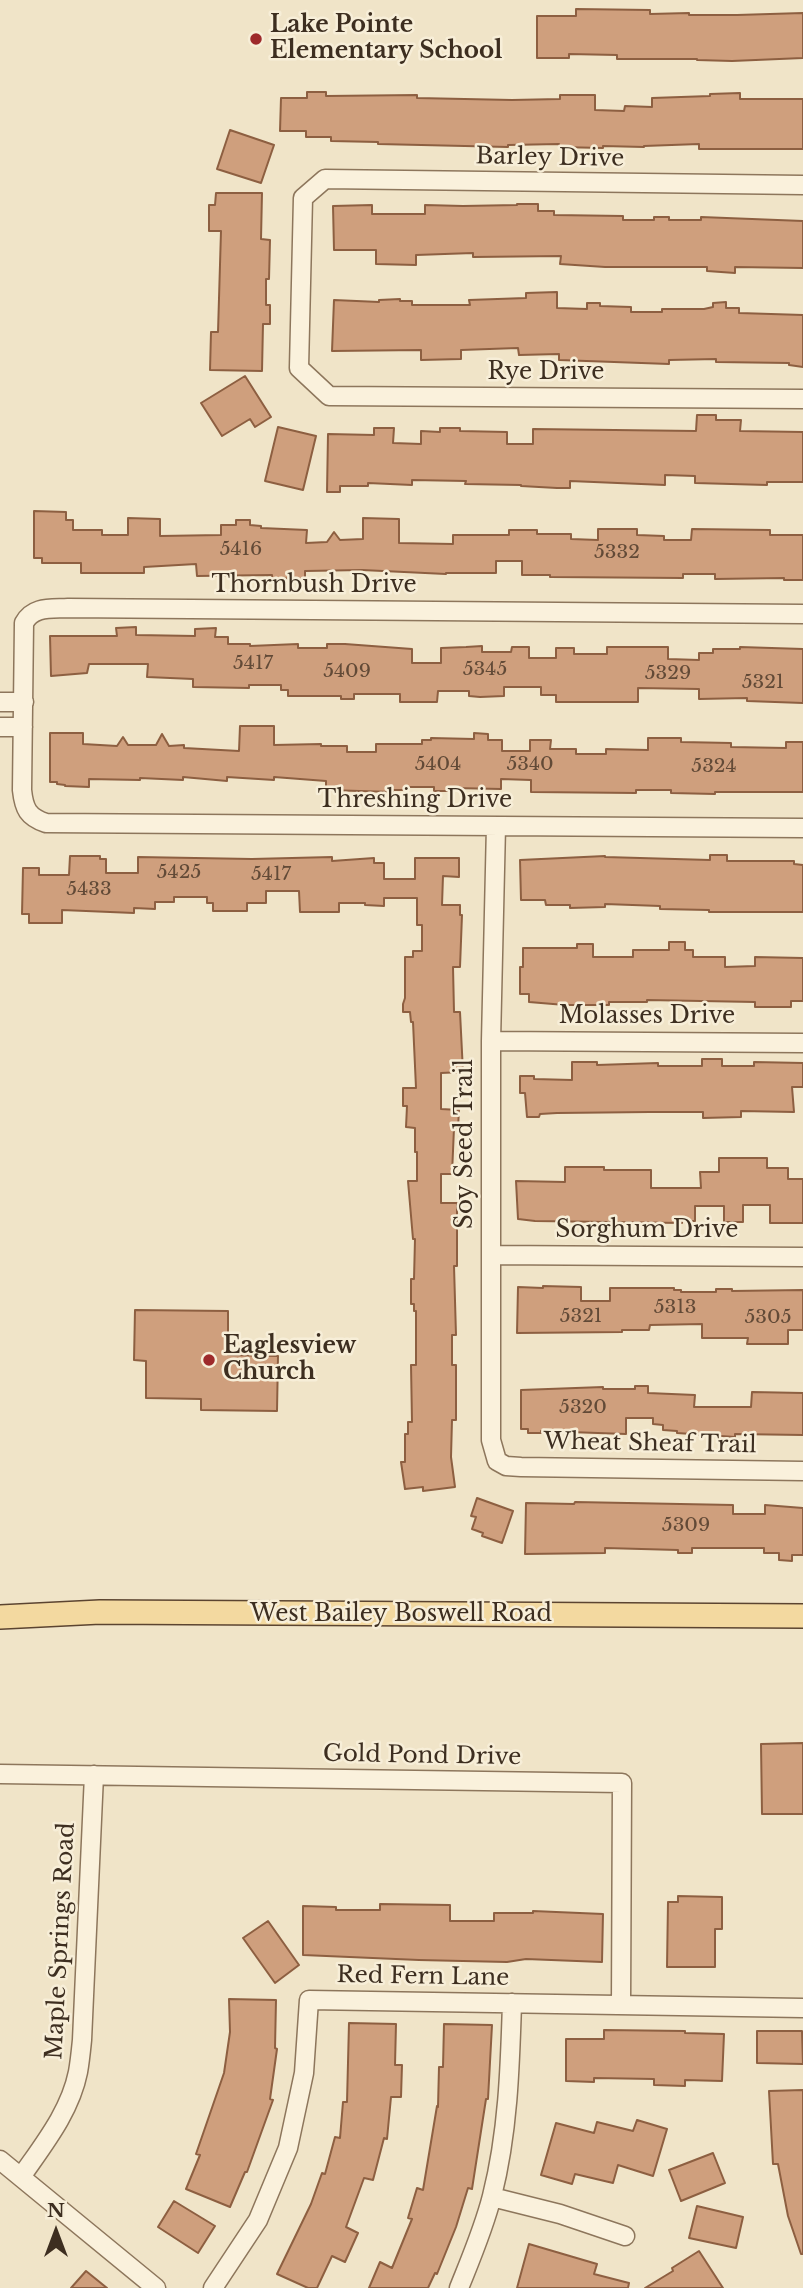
<!DOCTYPE html>
<style>
body{margin:0}
#map{position:relative;width:803px;height:2288px;overflow:hidden;background:#f0e4c8;font-family:"Libre Baskerville",serif}
canvas{display:block}
.north{position:absolute;left:21px;top:2197px;width:70px;height:70px;-webkit-text-stroke:5px #f7eed8;paint-order:stroke;rotate:0deg;font-size:19px;font-weight:700;line-height:28px;text-align:center;color:#3d2e20}
.north::after{content:'';display:block;margin:auto;width:24px;height:32px;background:#3d2e20;clip-path:polygon(50% 0,100% 100%,50% 72%,0 100%)}
</style>
<div id="map">
<canvas width="803" height="2288"></canvas>
<div class="north">N</div>
</div>
<script>
const ctx = document.querySelector('canvas').getContext('2d');
ctx.lineJoin = 'round';
function paint(path, color) { ctx.fillStyle = color; ctx.fill(path, 'evenodd'); }
function trace(path, color, width, dash) { ctx.strokeStyle = color; ctx.lineWidth = width; ctx.lineCap = dash ? 'butt' : 'round'; ctx.setLineDash(dash || []); ctx.stroke(path); }
function write(font, color, halo, rows, align = 'center') {
  ctx.font = font + ' "Libre Baskerville",serif'; ctx.lineWidth = 5; ctx.setLineDash([]); ctx.textBaseline = 'middle'; ctx.strokeStyle = halo; ctx.fillStyle = color; for (const [text, x, y, turn = 0] of rows) {
    ctx.save(); ctx.translate(x, y); ctx.rotate((+turn || 0) * Math.PI / 180); ctx.textAlign = isNaN(turn) ? turn : align; if (halo) ctx.strokeText(text, 0, 0); ctx.fillText(text, 0, 0); ctx.restore();
  }
}
const building = new Path2D(`
 M576 9 650 10V14L689 13V15H737L803 13V58L732 61 697 60V59H617V55L569 54V58H537V16H576Z
 M307 92H326V96L417 95V98L512 100 560 99V95H595V110L624 111 625 106 652 107V98L710 96V94L740 93V99H803V149H699V144L644 146V147L603 146V148L559 147V144L508 145V147L378 144V142L331 141V137H306V131H280L281 98H307Z
 M230 130 274 145 261 183 217 169Z
 M216 193H262L261 239 270 240 269 279H266V305H270V324H263L262 371 210 370 211 332H218L221 231H209V205H215Z
 M517 204H538V211H554V215L623 216V220H654V217H669V220H701V217L803 221V268L735 267V273L707 271V267H605L560 264 561 256 473 257V253L416 255V265L376 264V250H334L333 206 372 205V214H425V205L463 206 517 205Z
 M557 292V308L587 309V303H600V306L631 307V312H662V309H704L713 307V303L726 302V308H739V313L803 315V367L789 365V363L716 362V359L669 360V364L559 360V354L519 355 518 348 461 350V359L421 360V350L332 351 334 300 379 302V300L400 299V301H412V305H470L469 300 526 298V293Z
 M245 376 271 417 255 427 250 419 222 436 201 403Z
 M697 415H716V420H741L740 431 803 432V482H767V485L695 483V476L665 475V485L570 481V488H557L521 486V485L465 484 466 481 412 480V485L368 483V486H340V492H327L328 434 374 435V428H394L393 443 421 444V431L440 432V428H460V431L507 432V444H533V429L696 431Z
 M278 427 316 436 303 490 265 481Z
 M34 511 66 512V520H73V530H102V535H128V518L160 519V536L221 535V525H236V520H250V525L261 526V528L307 530 306 543 327 542 334 532 340 540 363 539V518L399 519V543L453 544V535H509V530H537V534H571V539L598 540V529H637V535L664 536V540H691L692 529 770 530V535H803V580H784V578L715 579V574H683V578L550 577V575H522V561H496V573H446V574L362 570 305 571V579L272 578V575L197 576 196 564 144 567V573H81V563H42V558H34Z
 M136 627V635L195 636V629L216 628 215 637H228V644H250V646L298 644V648H327V644H345L412 649V663H441V648L466 647 482 646V652H511L512 647H529V658H556V648H574V654H607V647H668V659L699 660V653H713V649H740V647L803 649V703L747 701V698L699 699V689L638 688V702H556V695H541V687H504V696L480 697 469 696V691H438L437 702H400V694H354V699H341V696H288V690H281V685H249V688L193 687V679L147 677 148 664H89L87 673 51 676 50 636H117L116 628Z
 M240 726H274V745L321 744V746H347V752H376V744H422V740H431V738L474 739V733L488 734V740H502V751H530V740H551L550 749H576V754H606V749L648 750V738H681V742L731 743V747L786 748V742H803V792H715V794L671 793V790H636V793L531 792V780L501 779V789L453 788V791H434V787H408V790H393V792L326 790V781L274 777V780L227 777V781L183 777V780L140 778V780L89 779V787L65 786V785L57 784V782H50V733H83V744L117 746 123 737 128 745H156L162 734 169 746 184 745V748L239 751Z
 M710 855H727V861H794V864L803 865V912H709V910L660 909V906L605 904V907L570 908V905H546L545 900H521L520 860 605 856V857L710 860Z
 M70 856H100V859H106V873H138V857L252 859 332 857V861L374 858V863H384V879H415V858H459V877L443 876 442 905H460V915H462L460 967H453L454 1012H460L463 1072 441 1073V1109L459 1110 458 1128H454L452 1174H441V1203H457V1266H454L456 1335H452V1365H456V1420H452L451 1457 455 1487 423 1491V1487L405 1489 401 1462H405V1434H408V1422H412L411 1365H416V1311H414V1304H411V1279H414L415 1239H413L408 1181H417V1152H415V1128L406 1127 407 1106H403V1088H416L413 1022H411L410 1012H403V1004L405 998V957H413V951H422V925H417V898H384V906L365 905V903H339V912H300L299 891H266V903H247V911H213V903H207V897H174V902H155V909L134 908V913L62 910V923H29V914H22L23 868H39V875H69Z
 M669 942H685V950H693V957H725V967L755 966V957L803 958V1001H791V1007H755V1002L647 1000V1002H609V1005H565L529 1002V994H520V967H523V948H577V944H593V957H633V950H669Z
 M702 1059H722V1066H754V1062L803 1063V1087H792L794 1112 741 1111V1117L703 1118V1112H650L557 1113 540 1114 539 1117H527L525 1093H520V1076H534V1079L572 1080V1062H597V1065L658 1063V1066H702Z
 M719 1158H767V1168H788V1179H803V1223H770V1205H743V1222H724V1206H695V1221H682V1223L535 1221 518 1219 516 1181 565 1182V1167H604V1170H651V1188H701L700 1172H719Z
 M543 1286 581 1287V1301H610V1288H674V1290H681V1292H716V1289H732V1291L803 1290V1330H788V1344H747L748 1338H702V1324L650 1325 649 1330H622V1332L517 1333 518 1287 543 1288Z
 M135 1310 228 1311V1355L278 1356 277 1411 201 1410V1399L146 1398V1361L134 1360Z
 M635 1386H648V1393L695 1395 694 1407H751L752 1392 803 1393V1435L735 1434V1437L677 1433V1431L663 1430V1425L653 1424V1418H626V1434L541 1431V1433H528V1429H521V1390L603 1387V1389H635Z
 M477 1498 513 1511 502 1543 482 1536 483 1533 472 1529 476 1517 471 1516Z
 M575 1502 733 1505V1514H765V1505L803 1508V1555H792V1561L779 1560V1553H764V1548H692V1553H678V1550L605 1548V1553L525 1554 526 1503 574 1504Z
 M803 1743V1814H762L761 1744Z
 M678 1896 722 1897V1929H715V1967H667L668 1902H678Z
 M380 1904 450 1905V1921H494V1913H533V1911L603 1914 602 1962 526 1959 507 1962 419 1960 303 1955V1906L336 1907V1910H380Z
 M268 1921 299 1965 275 1983 243 1938Z
 M229 1999 276 2000 275 2048 277 2049 270 2099 273 2100 247 2172H245L230 2207 186 2189 200 2155 196 2154 224 2073 230 2032Z
 M349 2023 396 2024 395 2065H402L401 2097H391L387 2139 384 2138 373 2180 364 2178 346 2227 358 2233 345 2262 332 2256 317 2288H308L277 2274 311 2204 322 2173 325 2174 335 2137 340 2138 343 2102H347Z
 M444 2024 492 2025 488 2099H486L472 2189 468 2188 456 2227 437 2274 435 2273 428 2288H369L380 2262 392 2268 412 2219 408 2218 417 2188 423 2190 437 2106 438 2107 439 2067H443Z
 M604 2030 685 2031V2033L724 2034 722 2081 685 2080V2086L654 2085V2079L594 2078V2082L566 2081V2039H604Z
 M757 2031H802L803 2064 757 2063Z
 M803 2090V2254H801L788 2216 778 2164H773L769 2091Z
 M637 2120 667 2129 653 2176 618 2165 613 2183 575 2174 572 2184 541 2175 556 2123 594 2133 597 2122 633 2131Z
 M713 2153 725 2183 681 2201 669 2170Z
 M174 2201 215 2226 198 2253 158 2227Z
 M697 2206 743 2217 736 2248 689 2238Z
 M529 2244 597 2264 594 2274 629 2283 628 2288H517Z
 M699 2251 723 2288H645L673 2271 672 2268Z
 M86 2271 107 2288H71Z`);
paint(building, '#cf9f7d');
trace(building, '#8d5f41', 2);
const minor = new Path2D(`
 M803 185 325 179 303 198 299 368 329 396 803 399
 M803 614 68 608C51 609 33 606 24 623L22 790C24 809 28 817 46 823L803 828
 M0 702H24
 M0 727H23
 M496 826 491 1041V1440L497 1461 506 1466 521 1467 803 1471
 M491 1041 803 1043
 M491 1255 803 1257
 M0 1774 622 1783 621 2005
 M0 2160 156 2288
 M21 2177C43 2145 70 2112 78 2072 80 2061 81 2050 82 2040L94 1775
 M492 2197 560 2214 625 2236
 M213 2288 258 2220 288 2148 304 2073 309 2000 803 2008
 M459 2288C471 2258 484 2228 492 2196 508 2133 510 2068 512 2003`);
const major = new Path2D(`
 M0 1617 100 1612 803 1616`);
trace(minor, '#8d765c', 21);
trace(major, '#5b4430', 26);
trace(minor, '#faf1dc', 18);
trace(major, '#f3d9a0', 23);
for (const [x, y, r, color] of [
 [256,39,7,"#9e2a2b"],
 [209,1360,7,"#9e2a2b"]
]) { const dot = new Path2D(); dot.arc(x, y, r, 0, 2 * Math.PI); ctx.fillStyle = color; ctx.fill(dot); trace(dot, '#f7eed8', 2.5); }
write('19px', '#624a37', null, [
 ["5416",241,550],
 ["5332",617,553],
 ["5417",253,664],
 ["5345",485,670],
 ["5409",347,672],
 ["5329",668,674],
 ["5321",763,683],
 ["5404",438,765],
 ["5340",530,765],
 ["5324",714,767],
 ["5425",179,873],
 ["5417",271,875],
 ["5433",89,890],
 ["5313",675,1308],
 ["5321",581,1317],
 ["5305",768,1318],
 ["5320",583,1408],
 ["5309",686,1526]
]);
write('bold 23px', '#3d2e20', '#f7eed8', [
 ["Lake Pointe",270,26],
 ["Elementary School",270,52],
 ["Eaglesview",223,1347],
 ["Church",223,1373]
], 'left');
write('23px', '#3d2e20', '#f7eed8', [
 ["Barley Drive",550,158,1],
 ["Rye Drive",546,373],
 ["Thornbush Drive",314,586],
 ["Threshing Drive",415,801],
 ["Molasses Drive",647,1017],
 ["Soy Seed Trail",466,1144,-90],
 ["Sorghum Drive",647,1231],
 ["Wheat Sheaf Trail",650,1444,1],
 ["West Bailey Boswell Road",401,1615],
 ["Gold Pond Drive",422,1756,1],
 ["Maple Springs Road",61,1941,-87],
 ["Red Fern Lane",423,1977,1]
]);
</script>
